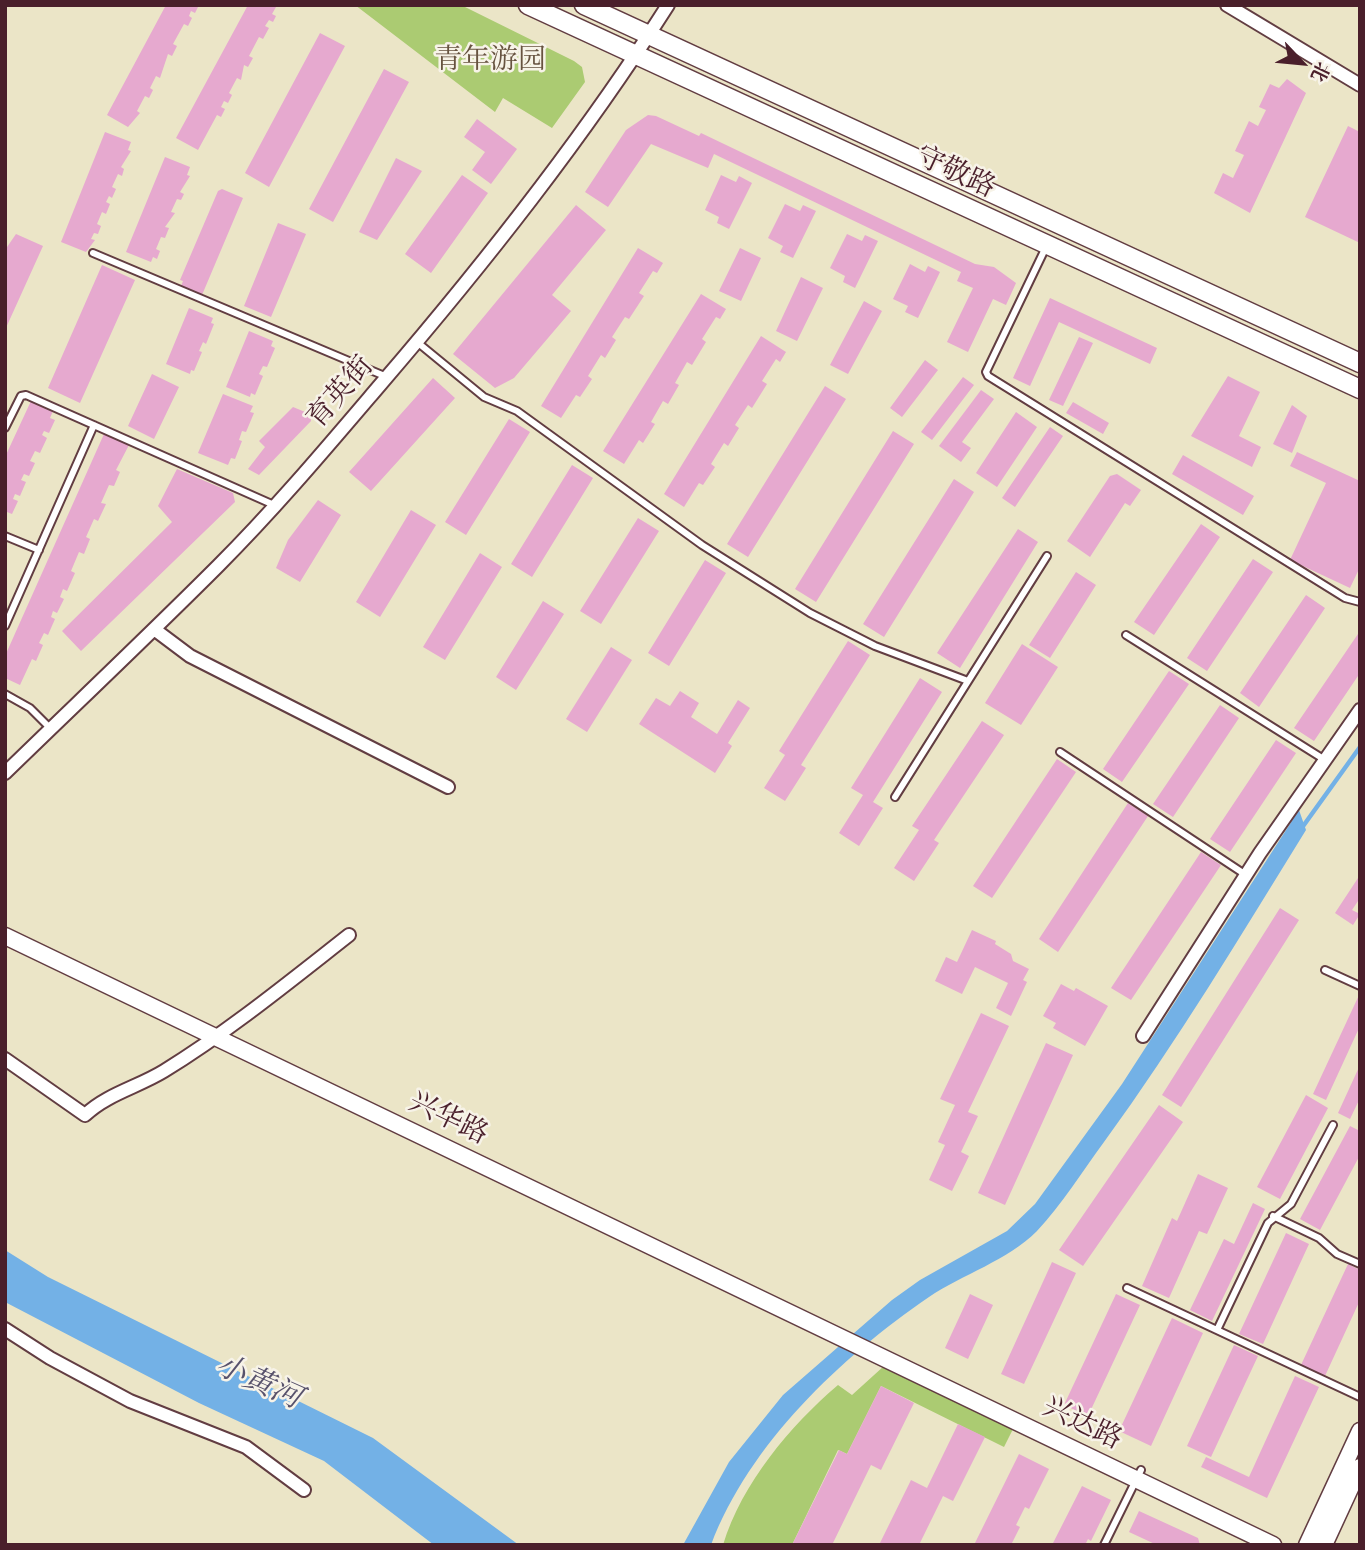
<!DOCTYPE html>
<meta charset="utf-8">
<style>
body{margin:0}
#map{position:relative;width:1365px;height:1550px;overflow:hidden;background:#ebe5c7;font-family:"Gentium Book Plus","Noto Serif SC",serif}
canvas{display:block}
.frame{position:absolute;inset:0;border:7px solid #4a1f2b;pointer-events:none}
.north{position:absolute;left:1267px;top:28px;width:70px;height:70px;-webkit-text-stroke:5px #f7f3e8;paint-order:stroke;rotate:116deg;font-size:19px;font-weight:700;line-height:28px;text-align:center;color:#4a1f2b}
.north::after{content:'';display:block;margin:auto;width:24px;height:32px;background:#4a1f2b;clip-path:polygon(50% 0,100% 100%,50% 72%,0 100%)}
</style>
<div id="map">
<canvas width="1365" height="1550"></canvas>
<div class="frame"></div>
<div class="north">北</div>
</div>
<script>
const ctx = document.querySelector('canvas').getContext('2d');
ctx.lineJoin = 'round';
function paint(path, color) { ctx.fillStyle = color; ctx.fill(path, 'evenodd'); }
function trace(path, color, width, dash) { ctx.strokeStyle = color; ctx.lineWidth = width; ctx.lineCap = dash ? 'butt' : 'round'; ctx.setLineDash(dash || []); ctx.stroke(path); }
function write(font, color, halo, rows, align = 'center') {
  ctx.font = font + ' "Gentium Book Plus","Noto Serif SC",serif'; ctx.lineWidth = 5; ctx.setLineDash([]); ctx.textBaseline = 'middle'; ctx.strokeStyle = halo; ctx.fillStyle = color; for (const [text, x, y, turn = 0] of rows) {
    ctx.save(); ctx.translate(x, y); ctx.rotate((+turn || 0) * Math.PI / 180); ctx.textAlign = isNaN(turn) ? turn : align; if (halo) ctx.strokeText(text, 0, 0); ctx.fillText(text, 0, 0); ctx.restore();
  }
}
paint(new Path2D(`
 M355 5H461L574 61 582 67 585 82 552 128 503 98 495 112Z
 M884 1366 1013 1429 1004 1447 881 1386 847 1454 838 1450 792 1545H723C742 1483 790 1426 838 1385L852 1395Z`), '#abcb72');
paint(new Path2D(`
 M1299 810 1306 830C1241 935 1177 1042 1104 1142 1082 1172 1062 1204 1037 1231 1007 1261 963 1274 929 1297 840 1358 750 1443 711 1545H683L729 1462 783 1395 892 1300 920 1280 1007 1231 1035 1204 1122 1084Z
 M5 1250 48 1277 373 1438 519 1545H434L324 1461 199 1403 5 1302Z`), '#73b1e6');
trace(new Path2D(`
 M1301 829 1360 747`), '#73b1e6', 4.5);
paint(new Path2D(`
 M166 5H199L195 13 191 11 189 16 192 18 188 26 184 24 173 44 177 46 172 56 168 54 160 78 156 76 150 88 153 90 149 98 145 96 137 111 140 113 128 127 107 115Z
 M248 5H273L276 7 272 14 276 16 273 22 269 20 265 26 269 28 263 39 259 37 249 56 253 58 248 67 244 65 241 80 237 78 229 93 232 95 228 103 224 101 221 107 225 109 221 117 217 115 198 150 176 138Z
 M320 33 345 46 269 187 245 173Z
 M384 69 409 82 333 222 309 209Z
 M1287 79 1306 93 1250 213 1214 193 1223 173 1233 178 1244 155 1235 151 1249 121 1258 126 1266 110 1259 107 1270 84 1279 88Z
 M648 115 656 116 699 136 701 133 975 264 994 267 1016 283 1006 305 993 299 968 352 947 342 973 288 957 281 961 272 714 154 708 168 651 144 608 207 585 192 626 130Z
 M477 119 517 149 491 184 472 170 485 152 464 137Z
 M1348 126 1360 132V243L1305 217Z
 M105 132 131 142 128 150 131 151 121 167 124 169 122 176 118 174 112 187 116 189 112 198 109 196 106 202 110 204 106 214 102 212 97 224 101 226 98 234 94 233 91 239 95 240 86 252 61 242Z
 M165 157 190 167 187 175 190 176 180 192 184 194 181 200 177 199 171 212 175 213 165 227 169 228 165 238 161 237 156 249 160 251 157 259 153 257 151 262 126 252Z
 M396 158 422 171 377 240 359 232Z
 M462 175 488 193 431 273 405 254Z
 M721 175 736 182 739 176 752 183 729 229 717 223 719 217 705 210Z
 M222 189 243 198 202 295 181 286 183 281 180 280 218 191Z
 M785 204 800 211 803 205 816 211 793 258 780 252 783 246 768 238Z
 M576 205 606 230 552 295 571 311 514 378 495 388 453 354Z
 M278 223 306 234 271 317 244 306Z
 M16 234 43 246 5 330V250Z
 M847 234 862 241 865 235 878 241 855 288 843 282 845 276 830 268Z
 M638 248 663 263 657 273 653 271 639 293 644 296 629 319 625 317 612 337 616 340 605 358 601 355 588 376 592 379 580 397 576 395 561 418 541 406Z
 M740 248 761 258 741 301 719 291Z
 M910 264 925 272 928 266 940 272 918 318 905 312 908 306 893 299Z
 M102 265 135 280 80 403 48 388Z
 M801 277 823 288 797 341 776 331Z
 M701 294 726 309 720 319 716 317 702 339 706 342 692 365 687 362 675 383 679 385 668 404 663 401 651 422 655 424 643 443 639 440 624 464 603 451Z
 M1050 298 1157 348 1150 364 1059 322 1030 386 1013 378Z
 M864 301 882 311 848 374 830 365Z
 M189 308 213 318 211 323 214 324 206 344 203 342 199 351 202 352 194 371 191 370 190 374 166 364Z
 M249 331 273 341 271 346 275 348 267 367 263 366 259 374 263 376 255 395 251 393 250 397 226 387Z
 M761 336 786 352 780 362 776 359 762 381 767 384 752 408 748 405 735 425 739 428 728 446 724 443 711 464 715 467 703 485 699 483 684 507 664 494Z
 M1079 337 1093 343 1063 406 1049 400Z
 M925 360 938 370 902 417 890 408Z
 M152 374 179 387 154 439 128 426Z
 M1228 376 1260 392 1239 436 1261 447 1252 467 1191 436Z
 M963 377 974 385 932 440 921 432Z
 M433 378 455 398 371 491 349 472Z
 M825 386 846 399 748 557 727 544Z
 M981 390 994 399 962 442 971 448 961 462 939 446Z
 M223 394 253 406 250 412 254 413 246 432 242 431 239 440 242 441 235 459 231 458 228 465 198 453Z
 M31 401 53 411 50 418 55 420 49 433 44 431 42 435 47 438 40 453 35 451 30 461 35 463 29 476 24 474 21 480 26 482 20 496 15 494 13 499 18 501 12 514 7 512 5 516V457Z
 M1073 402 1109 423 1103 434 1066 413Z
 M1292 405 1307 416 1292 453 1273 444Z
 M293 407 310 414 311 421 259 475 248 469 265 447 259 441Z
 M1016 412 1037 427 997 487 976 473Z
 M509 419 530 432 466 535 445 522Z
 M1050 427 1063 436 1015 507 1002 498Z
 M893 431 914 444 816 602 795 589Z
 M104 434 129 445 116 470 120 472 114 486 109 485 101 503 106 504 98 521 94 519 86 537 90 539 84 554 79 552 71 571 75 573 67 591 63 589 60 597 64 599 57 613 53 611 51 617 55 619 48 635 44 633 39 643 43 645 36 661 32 659 20 685 5 678V656Z
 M1297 452 1360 481V567L1350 588 1290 560 1326 483 1290 466Z
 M1183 455 1254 496 1243 515 1172 474Z
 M572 465 593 478 532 577 511 564Z
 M177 469 233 493 235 502 81 651 62 631 172 522 158 506Z
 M1117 474 1141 490 1130 506 1125 503 1090 557 1067 541 1110 476Z
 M954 479 974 492 884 637 863 624Z
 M318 500 341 515 300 582 276 568 288 540Z
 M411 510 436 525 380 617 356 602Z
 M638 518 659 531 601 624 580 611Z
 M1201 524 1220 537 1154 635 1134 622Z
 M1018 529 1038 542 960 668 937 653Z
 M480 553 502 567 445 660 423 647Z
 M1253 559 1273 572 1207 671 1187 658Z
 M705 560 726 573 669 666 648 653Z
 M1076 572 1096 585 1050 658 1029 645Z
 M1306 595 1325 608 1259 707 1240 693Z
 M543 601 564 614 516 690 496 677Z
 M1360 631V673L1314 741 1294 728Z
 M848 641 870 655 801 765 806 768 785 801 764 788 785 755 779 751Z
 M1022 644 1058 667 1021 725 985 703Z
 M611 647 632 660 587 732 566 719Z
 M1169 671 1189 684 1122 782 1103 769Z
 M920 678 942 692 873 802 883 808 859 846 839 833 863 795 851 788Z
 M680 691 699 703 691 717 717 734 738 700 750 708 728 743 732 746 715 773 639 724 656 698 670 706Z
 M1220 705 1239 718 1173 817 1153 804Z
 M982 721 1004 735 934 840 939 843 914 881 894 868 919 830 912 826Z
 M1276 740 1296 753 1230 852 1210 839Z
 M1057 759 1076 772 992 898 973 886Z
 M1128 803 1148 816 1058 952 1039 939Z
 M1201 852 1221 865 1131 1000 1111 988Z
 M1360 875V898L1352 910 1360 914 1353 925 1335 913Z
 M1280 908 1299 920 1181 1107 1162 1095Z
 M972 930 996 941 995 944 1011 954 1013 961 1029 969 1023 980 1027 982 1011 1016 996 1008 1008 983 975 967 962 994 935 981 946 957 957 962Z
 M1061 984 1074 991 1076 988 1108 1006 1085 1046 1053 1028 1056 1023 1043 1016Z
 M1360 993V1026L1326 1100 1313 1094Z
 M981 1013 1009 1026 968 1112 978 1116 961 1152 969 1156 952 1191 929 1180 945 1145 938 1142 955 1105 940 1099Z
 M1046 1043 1073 1055 1005 1205 978 1193Z
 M1360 1065V1098L1350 1119 1338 1113Z
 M1306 1095 1328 1108 1280 1199 1257 1187Z
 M1159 1105 1183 1122 1083 1266 1059 1250Z
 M1350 1126 1360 1131V1155L1320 1230 1300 1219Z
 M1198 1174 1228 1188 1207 1234 1199 1231 1169 1298 1142 1286 1172 1218 1177 1221Z
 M1253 1203 1265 1209 1212 1321 1190 1310 1224 1239 1234 1244Z
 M1286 1233 1309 1244 1263 1344 1239 1334Z
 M1052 1262 1076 1273 1024 1384 1001 1374Z
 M1348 1264 1360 1270V1300L1325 1376 1301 1365Z
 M970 1294 993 1305 968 1359 945 1348Z
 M1116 1294 1140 1305 1088 1416 1064 1405Z
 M1172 1318 1203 1333 1151 1446 1119 1431Z
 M1234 1345 1258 1356 1211 1457 1187 1446Z
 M1295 1376 1319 1387 1267 1498 1201 1467 1206 1457 1249 1477Z
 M881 1386 914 1403 881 1470 871 1465 832 1545H792L839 1450 847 1454Z
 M958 1424 985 1437 953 1501 943 1496 919 1545H879L911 1480 927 1488Z
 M1019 1454 1049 1469 1029 1509 1025 1507 1016 1525 1020 1527 1011 1545H974Z
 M1082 1486 1111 1500 1091 1541 1088 1539 1085 1545H1052Z
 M1139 1511 1198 1538 1200 1545H1157L1129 1532Z`), '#e6a9cf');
const service = new Path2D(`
 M1046 247 986 372 988 376 1345 598 1360 602
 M93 253 387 377
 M417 342 484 397 517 411 702 545 810 613 875 646 968 681
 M5 428 21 396 26 395 274 505
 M5 536 39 550
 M5 626 94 425
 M1126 635 1325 760
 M5 694 30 708 51 729
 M1060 752 1246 875
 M895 797 1047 556
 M1325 970 1360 986
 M1273 1216 1319 1238 1337 1254 1360 1264
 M1127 1288 1360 1397
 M1217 1330 1268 1223 1291 1204 1333 1125
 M1104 1545 1141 1470`);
const minor = new Path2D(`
 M1227 5 1360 85
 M154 629 190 656 448 787
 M5 773C76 704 148 636 218 566 275 509 328 446 380 385 484 264 582 140 668 5
 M1143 1036 1260 853 1360 710
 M5 1059 85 1115C107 1094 138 1087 164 1071 229 1031 289 982 349 935
 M5 1329 50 1358 130 1401 246 1447 304 1490`);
const tertiary = new Path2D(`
 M5 936 1273 1545
 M1307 1545 1360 1431
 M1324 1545 1360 1467`);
const secondary = new Path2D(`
 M528 5 1360 389
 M584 5 1360 363`);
trace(service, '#623d42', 10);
trace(minor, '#623d42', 16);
trace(tertiary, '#623d42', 19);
trace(secondary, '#623d42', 21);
trace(service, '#fff', 6);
trace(minor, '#fff', 12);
trace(tertiary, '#fff', 16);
trace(secondary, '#fff', 18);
write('28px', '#675340', '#f7f3e8', [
 ["青年游园",490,61]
]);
write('28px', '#4a1f2b', '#f7f3e8', [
 ["守敬路",955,173,25],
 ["育英街",341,393,-49],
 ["兴华路",448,1119,26],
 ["兴达路",1082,1424,26]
]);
write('italic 30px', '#58526c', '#f7f3e8', [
 ["小黄河",258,1383,24]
]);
</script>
